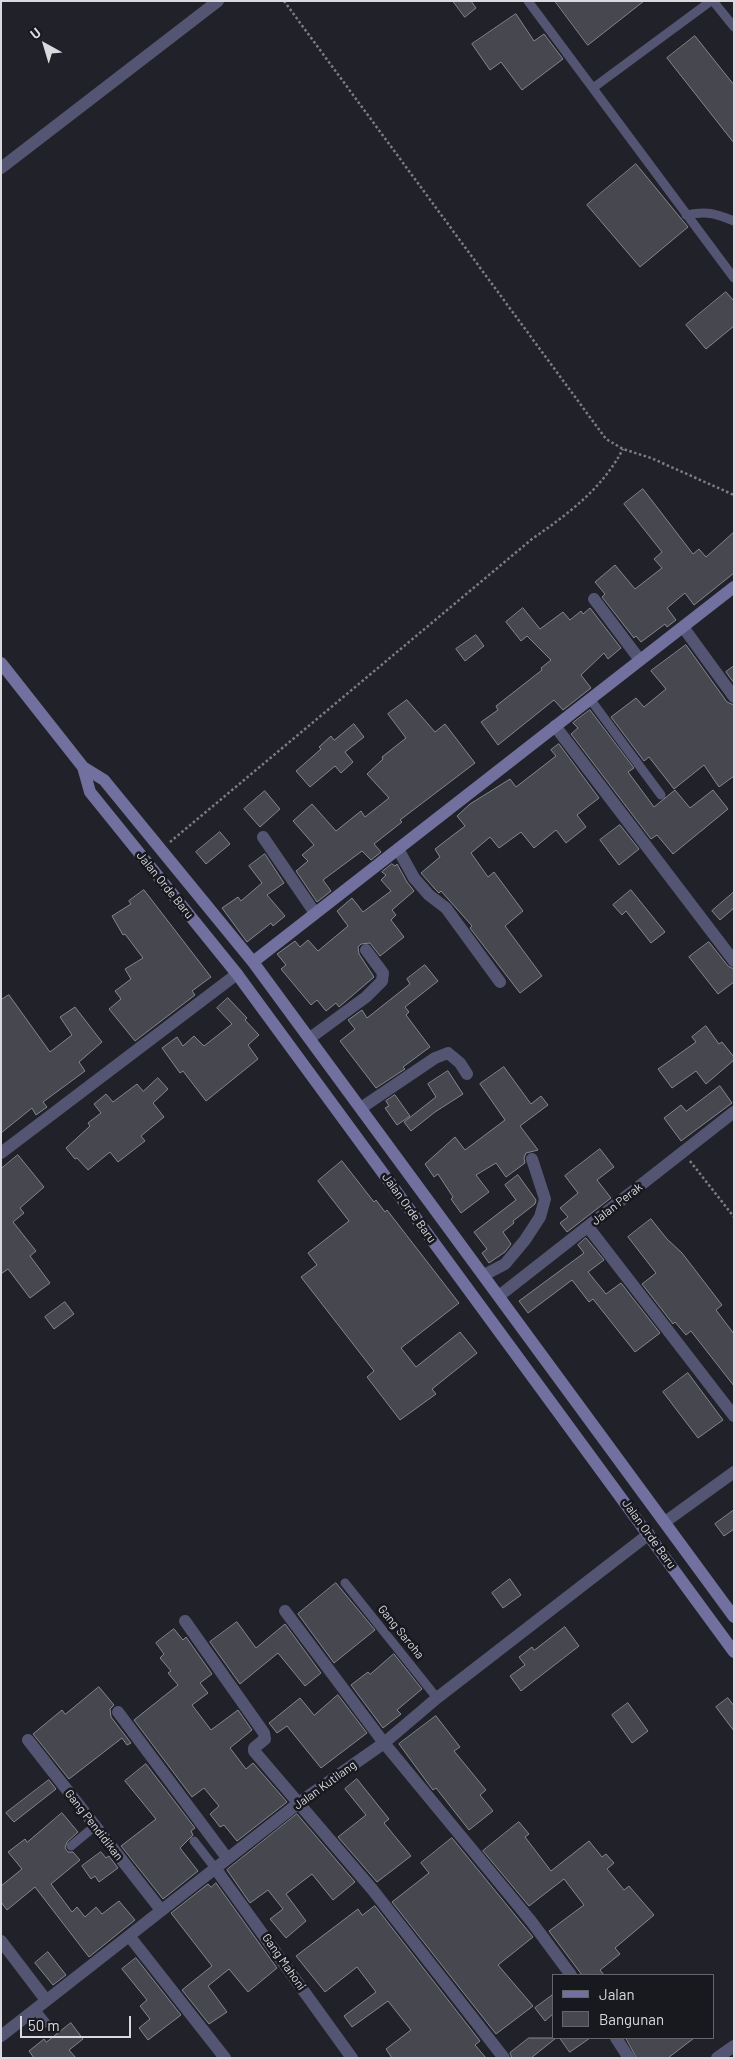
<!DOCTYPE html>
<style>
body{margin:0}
#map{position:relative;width:735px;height:2059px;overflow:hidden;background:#212229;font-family:Barlow,sans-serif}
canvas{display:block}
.frame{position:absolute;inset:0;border:2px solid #d9d9de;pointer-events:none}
.legend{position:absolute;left:552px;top:1974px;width:162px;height:65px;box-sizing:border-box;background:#18181f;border:1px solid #65656b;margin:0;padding:6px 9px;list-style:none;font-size:15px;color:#d9d9de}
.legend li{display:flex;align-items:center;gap:10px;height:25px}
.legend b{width:25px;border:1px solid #65656b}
.north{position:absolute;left:20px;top:20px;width:50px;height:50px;-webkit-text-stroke:4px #18181f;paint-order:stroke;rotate:321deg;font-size:14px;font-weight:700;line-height:20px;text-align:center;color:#d9d9de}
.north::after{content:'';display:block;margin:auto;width:18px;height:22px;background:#d9d9de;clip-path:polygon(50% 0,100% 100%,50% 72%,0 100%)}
.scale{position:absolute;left:20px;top:2016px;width:111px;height:22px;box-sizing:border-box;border:2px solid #d9d9de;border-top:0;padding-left:6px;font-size:15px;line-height:18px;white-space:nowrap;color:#d9d9de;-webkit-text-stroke:4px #18181f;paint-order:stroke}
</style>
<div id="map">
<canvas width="735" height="2059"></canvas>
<div class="frame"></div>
<ul class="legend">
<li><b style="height:6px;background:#71709f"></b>Jalan</li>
<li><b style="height:14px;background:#47474f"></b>Bangunan</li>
</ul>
<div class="north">U</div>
<div class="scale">50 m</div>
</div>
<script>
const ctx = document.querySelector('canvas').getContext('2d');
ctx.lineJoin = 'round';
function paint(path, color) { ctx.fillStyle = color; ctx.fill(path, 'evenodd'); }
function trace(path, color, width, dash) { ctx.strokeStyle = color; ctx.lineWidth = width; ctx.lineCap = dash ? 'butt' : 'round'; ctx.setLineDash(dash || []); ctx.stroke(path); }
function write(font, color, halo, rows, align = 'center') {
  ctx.font = font + ' Barlow,sans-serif'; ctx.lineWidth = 5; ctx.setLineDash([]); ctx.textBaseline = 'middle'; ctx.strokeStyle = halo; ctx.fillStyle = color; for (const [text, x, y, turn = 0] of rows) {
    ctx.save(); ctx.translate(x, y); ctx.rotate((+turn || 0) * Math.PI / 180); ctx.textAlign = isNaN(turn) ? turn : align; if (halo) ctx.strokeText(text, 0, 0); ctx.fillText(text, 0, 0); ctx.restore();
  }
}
const building = new Path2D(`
 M453 1H471L476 8 465 17Z
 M555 1H644L588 45Z
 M516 14 534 41 544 34 563 59 522 90 501 62 490 70 472 44Z
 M695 36 734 85V143L667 58Z
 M636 164 688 227 640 267 587 205Z
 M726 292 734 301V326L706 349 686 325Z
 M643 489 693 554 699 549 706 557 734 532V573L694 605 685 593 667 608 676 620 667 627 665 624 641 642 636 636 634 638 602 597 605 594 595 582 615 565 635 589 662 568 654 559 662 552 624 504Z
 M523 608 540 629 563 612 570 620 581 611 583 614 590 608 621 648 608 659 604 653 581 675 591 688 563 710 554 700 498 745 481 722 498 710 496 706 542 670 541 668 551 660 527 636 521 641 506 622Z
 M476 635 484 646 465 661 456 649Z
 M686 645 727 702 734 705V776L719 787 704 765 674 789 649 757 644 761 611 717 636 698 644 707 666 689 651 671Z
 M734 666V683L726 672Z
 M407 700 435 732 445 724 475 763 400 820 402 822 374 844 381 852 371 860 362 851 323 880 331 891 317 902 296 871 308 861 302 855 314 845 293 821 312 804 336 831 361 811 365 817 389 798 367 774 383 759 382 757 406 738 388 714Z
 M590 710 634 768 628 772 654 807 675 790 690 808 713 790 728 809 673 854 657 835 651 839 571 734 578 728 573 723Z
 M354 724 364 737 345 752 353 762 341 773 335 766 310 787 296 771 321 749 319 747 331 736 334 740Z
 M559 744 599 798 577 815 586 827 566 843 556 830 534 848 521 832 499 848 490 837 471 853 488 877 494 872 523 911 505 926 542 976 520 993 470 928 472 926 441 891 439 893 435 889 421 873 440 857 435 849 465 826 457 816 470 804 510 779 516 787 556 756 551 750Z
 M265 791 280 809 260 827 244 809Z
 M620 825 639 849 619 865 600 840Z
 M220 832 230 844 206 864 196 852Z
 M265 854 284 883 267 895 285 916 273 926 271 923 247 942 222 908 238 897 241 901 262 883 249 866Z
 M392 864 395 866 397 864 407 882 414 891 392 910 396 915 391 920 404 937 380 956 370 943 361 944 358 947 359 954 374 977 339 1007 336 1003 326 1011 317 1000 311 1005 281 969 286 965 277 954 295 941 300 947 308 940 318 951 348 926 337 911 352 898 363 912 391 891 381 880 386 875 382 872Z
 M144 890 211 977 192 991 195 995 135 1041 109 1009 121 999 115 991 131 979 125 969 143 958 125 934 123 935 112 916 131 904 129 901Z
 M631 890 665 932 651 943 626 911 622 915 613 905Z
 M734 892V908L720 920 712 911Z
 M709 942 728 966 734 969V982L718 994 689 957Z
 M425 965 438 981 405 1007 409 1012 406 1015 430 1047 403 1067 405 1069 376 1088 340 1041 355 1029 348 1020 362 1010 367 1018 410 984 407 979Z
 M9 995 50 1052 72 1035 60 1017 75 1007 102 1042 79 1062 85 1071 43 1102 47 1107 36 1115 32 1108 1 1133V1000Z
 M228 998 247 1018 245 1020 259 1035 248 1045 258 1059 206 1101 183 1071 180 1073 162 1048 177 1037 183 1046 194 1036 204 1046 232 1024 217 1008Z
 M706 1026 719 1044 722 1042 734 1057V1060L706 1084 696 1071 672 1088 658 1069 696 1042 692 1037Z
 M504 1067 531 1104 541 1096 548 1105 520 1126 538 1150 526 1153 524 1158 525 1163 506 1177 496 1163 476 1175 489 1192 461 1213 451 1199 453 1197 438 1174 434 1177 425 1164 455 1137 465 1150 505 1120 480 1084Z
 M448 1071 463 1094 435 1112 411 1131 404 1122 436 1097 428 1084Z
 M158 1078 168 1089 153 1103 164 1117 141 1136 145 1141 118 1162 110 1152 88 1170 77 1158 75 1159 66 1148 90 1126 88 1123 101 1113 94 1104 106 1094 113 1102 137 1084 143 1091Z
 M720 1086 732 1103 681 1141 664 1118 681 1105 686 1111Z
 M395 1095 410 1116 397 1125 385 1108 389 1106 386 1101Z
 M600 1149 614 1167 597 1180 611 1198 567 1232 560 1223 568 1217 560 1208 578 1193 565 1176Z
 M18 1155 44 1187 20 1208 24 1213 13 1222 36 1251 30 1256 50 1283 30 1298 8 1269 1 1274V1169Z
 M342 1161 374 1202 376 1200 385 1212 387 1210 459 1303 401 1348 416 1367 460 1332 477 1353 432 1389 436 1394 400 1420 367 1377 374 1371 301 1277 317 1265 308 1253 349 1221 318 1181Z
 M518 1175 536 1200 535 1204 513 1221 514 1223 503 1232 511 1244 505 1252 489 1263 482 1253 487 1249 474 1232 516 1200 505 1185Z
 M651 1219 667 1239 682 1253 722 1305 716 1310 734 1334V1386L691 1331 686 1335 675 1322 673 1324 642 1284 656 1273 628 1237Z
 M586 1238 604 1260 588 1272 606 1294 621 1283 660 1333 635 1352 593 1299 589 1302 572 1280 528 1313 519 1301 584 1253 578 1245Z
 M65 1302 74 1314 54 1329 45 1317Z
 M688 1373 723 1420 698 1438 663 1392Z
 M734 1510V1529L724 1536 715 1524Z
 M510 1579 521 1595 503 1608 492 1593Z
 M336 1583 375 1630 334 1663 298 1614Z
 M237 1622 256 1648 285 1624 321 1673 305 1686 278 1653 240 1684 210 1642Z
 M565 1627 579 1646 521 1691 510 1676 525 1665 519 1657 532 1647 534 1650Z
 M174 1629 183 1640 186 1637 212 1674 200 1683 208 1693 192 1705 211 1730 238 1710 252 1730 230 1748 246 1769 253 1763 287 1802 237 1841 224 1825 220 1827 210 1814 219 1806 204 1788 192 1797 134 1720 178 1685 168 1673 171 1671 160 1658 164 1654 156 1643Z
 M394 1654 422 1689 397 1710 401 1714 383 1728 351 1685 368 1672 370 1674Z
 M99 1687 114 1705 110 1709 111 1717 131 1743 127 1745 122 1738 69 1779 33 1734 62 1710 65 1714Z
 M338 1695 367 1733 321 1768 287 1726 277 1733 269 1723 300 1698 314 1715Z
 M728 1698 734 1706V1731L716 1707Z
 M628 1703 648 1731 632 1743 612 1715Z
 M436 1716 460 1747 454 1751 486 1790 480 1795 493 1811 469 1830 436 1788 433 1790 424 1778 399 1744Z
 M146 1764 195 1828 191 1831 193 1835 180 1848 198 1871 163 1899 121 1846 156 1819 125 1781Z
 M357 1779 389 1819 384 1823 411 1856 377 1882 338 1837 366 1815 345 1789Z
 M49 1780 56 1789 14 1822 6 1813Z
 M62 1813 78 1832 67 1842 65 1848 68 1852H73L80 1860 51 1884 72 1912 77 1907 85 1917 96 1907 102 1914 119 1901 135 1920 89 1957 35 1887 7 1910 1 1902V1886L22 1869 8 1852 25 1839 27 1842Z
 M297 1814 355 1882 333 1900 312 1874 286 1894 306 1921 286 1938 270 1919 283 1909 268 1890 250 1903 227 1870Z
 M519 1822 529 1834 525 1837 551 1871 589 1841 602 1857 606 1854 614 1863 607 1869 624 1890 629 1886 654 1915 615 1948 620 1954 600 1970 604 1975H582L549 1931 584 1905 564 1879 529 1906 483 1851Z
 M452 1838 533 1937 498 1965 533 2006 496 2034 392 1902 429 1873 421 1863Z
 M101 1852 106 1858 109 1856 118 1868 99 1882 95 1876 91 1879 82 1866Z
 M216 1883 277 1968 248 1992 229 1969 208 1986 227 2012 209 2024 182 1990 212 1966 171 1913 208 1884 211 1887Z
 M375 1906 480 2041 475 2045 486 2058H392L386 2049 411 2030 388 2001 352 2027 344 2016 376 1992 357 1967 325 1992 296 1956 358 1909 362 1915Z
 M48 1952 66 1975 53 1985 35 1963Z
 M136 1958 181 2015 148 2040 139 2028 150 2019 140 2006 147 2000 122 1969Z
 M554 1994V2013L545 2021 535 2008Z
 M71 2023 83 2039 69 2050 76 2058H34L29 2051 44 2039 46 2042Z
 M529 2038H556L531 2058H512L510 2053Z
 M560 2038H590L570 2052Z
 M626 2038H694L668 2058H637Z`);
paint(building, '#47474f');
trace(building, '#84858e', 1);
trace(new Path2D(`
 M284 1 606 439 623 449 651 458 734 495
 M170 842 532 539C568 514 602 489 623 449
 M690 1161 734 1217`), '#7d7e84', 2.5, [2.5, 2.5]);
trace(new Path2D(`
 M528 1 734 278
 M713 1 734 27
 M593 88 711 1
 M686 215C707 211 714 213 734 221
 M590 699 661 795
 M345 1583 437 1698
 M194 1841 215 1868
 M71 1846 95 1826
 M35 2009 46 2023`), '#545572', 9);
trace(new Path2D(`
 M1 168 218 1
 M594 599 640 660
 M683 627 734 697
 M555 726 734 961
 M263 837 315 913
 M398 849 414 878 429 895 446 908 500 982
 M310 1038 366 997 382 981 383 973 366 950
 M361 1108 435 1058 448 1053 460 1063 467 1074
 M1 1153 237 974
 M588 1227 734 1416
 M484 1275 505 1264 525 1240 540 1217 545 1199 532 1159
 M499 1296 734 1112
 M665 1522 734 1472
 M285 1611 384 1743 531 1921 571 1975
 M185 1621 264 1733 265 1739 254 1748V1751L372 1889 504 2058
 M118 1712 227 1858
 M28 1740 161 1910
 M215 1868 352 2058
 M130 1937 225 2058
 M1 1941 46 2000
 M1 2036 300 1802 384 1743 437 1698 649 1534
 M616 2038 629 2058
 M717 2058 734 2046`), '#545572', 12);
trace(new Path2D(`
 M1 663 83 767 104 780 253 962 734 1617
 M83 767 90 792 237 974 734 1652
 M253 962 734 587`), '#71709f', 12);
write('12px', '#d9d9de', '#18181f', [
 ["Jalan Orde Baru",165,885,51],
 ["Jalan Perak",617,1204,-38],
 ["Jalan Orde Baru",409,1208,54],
 ["Jalan Orde Baru",649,1534,54],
 ["Gang Saroha",401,1632,51],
 ["Jalan Kutilang",325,1785,-36],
 ["Gang Pendidikan",94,1825,52],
 ["Gang Mahoni",284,1962,55]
]);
</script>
